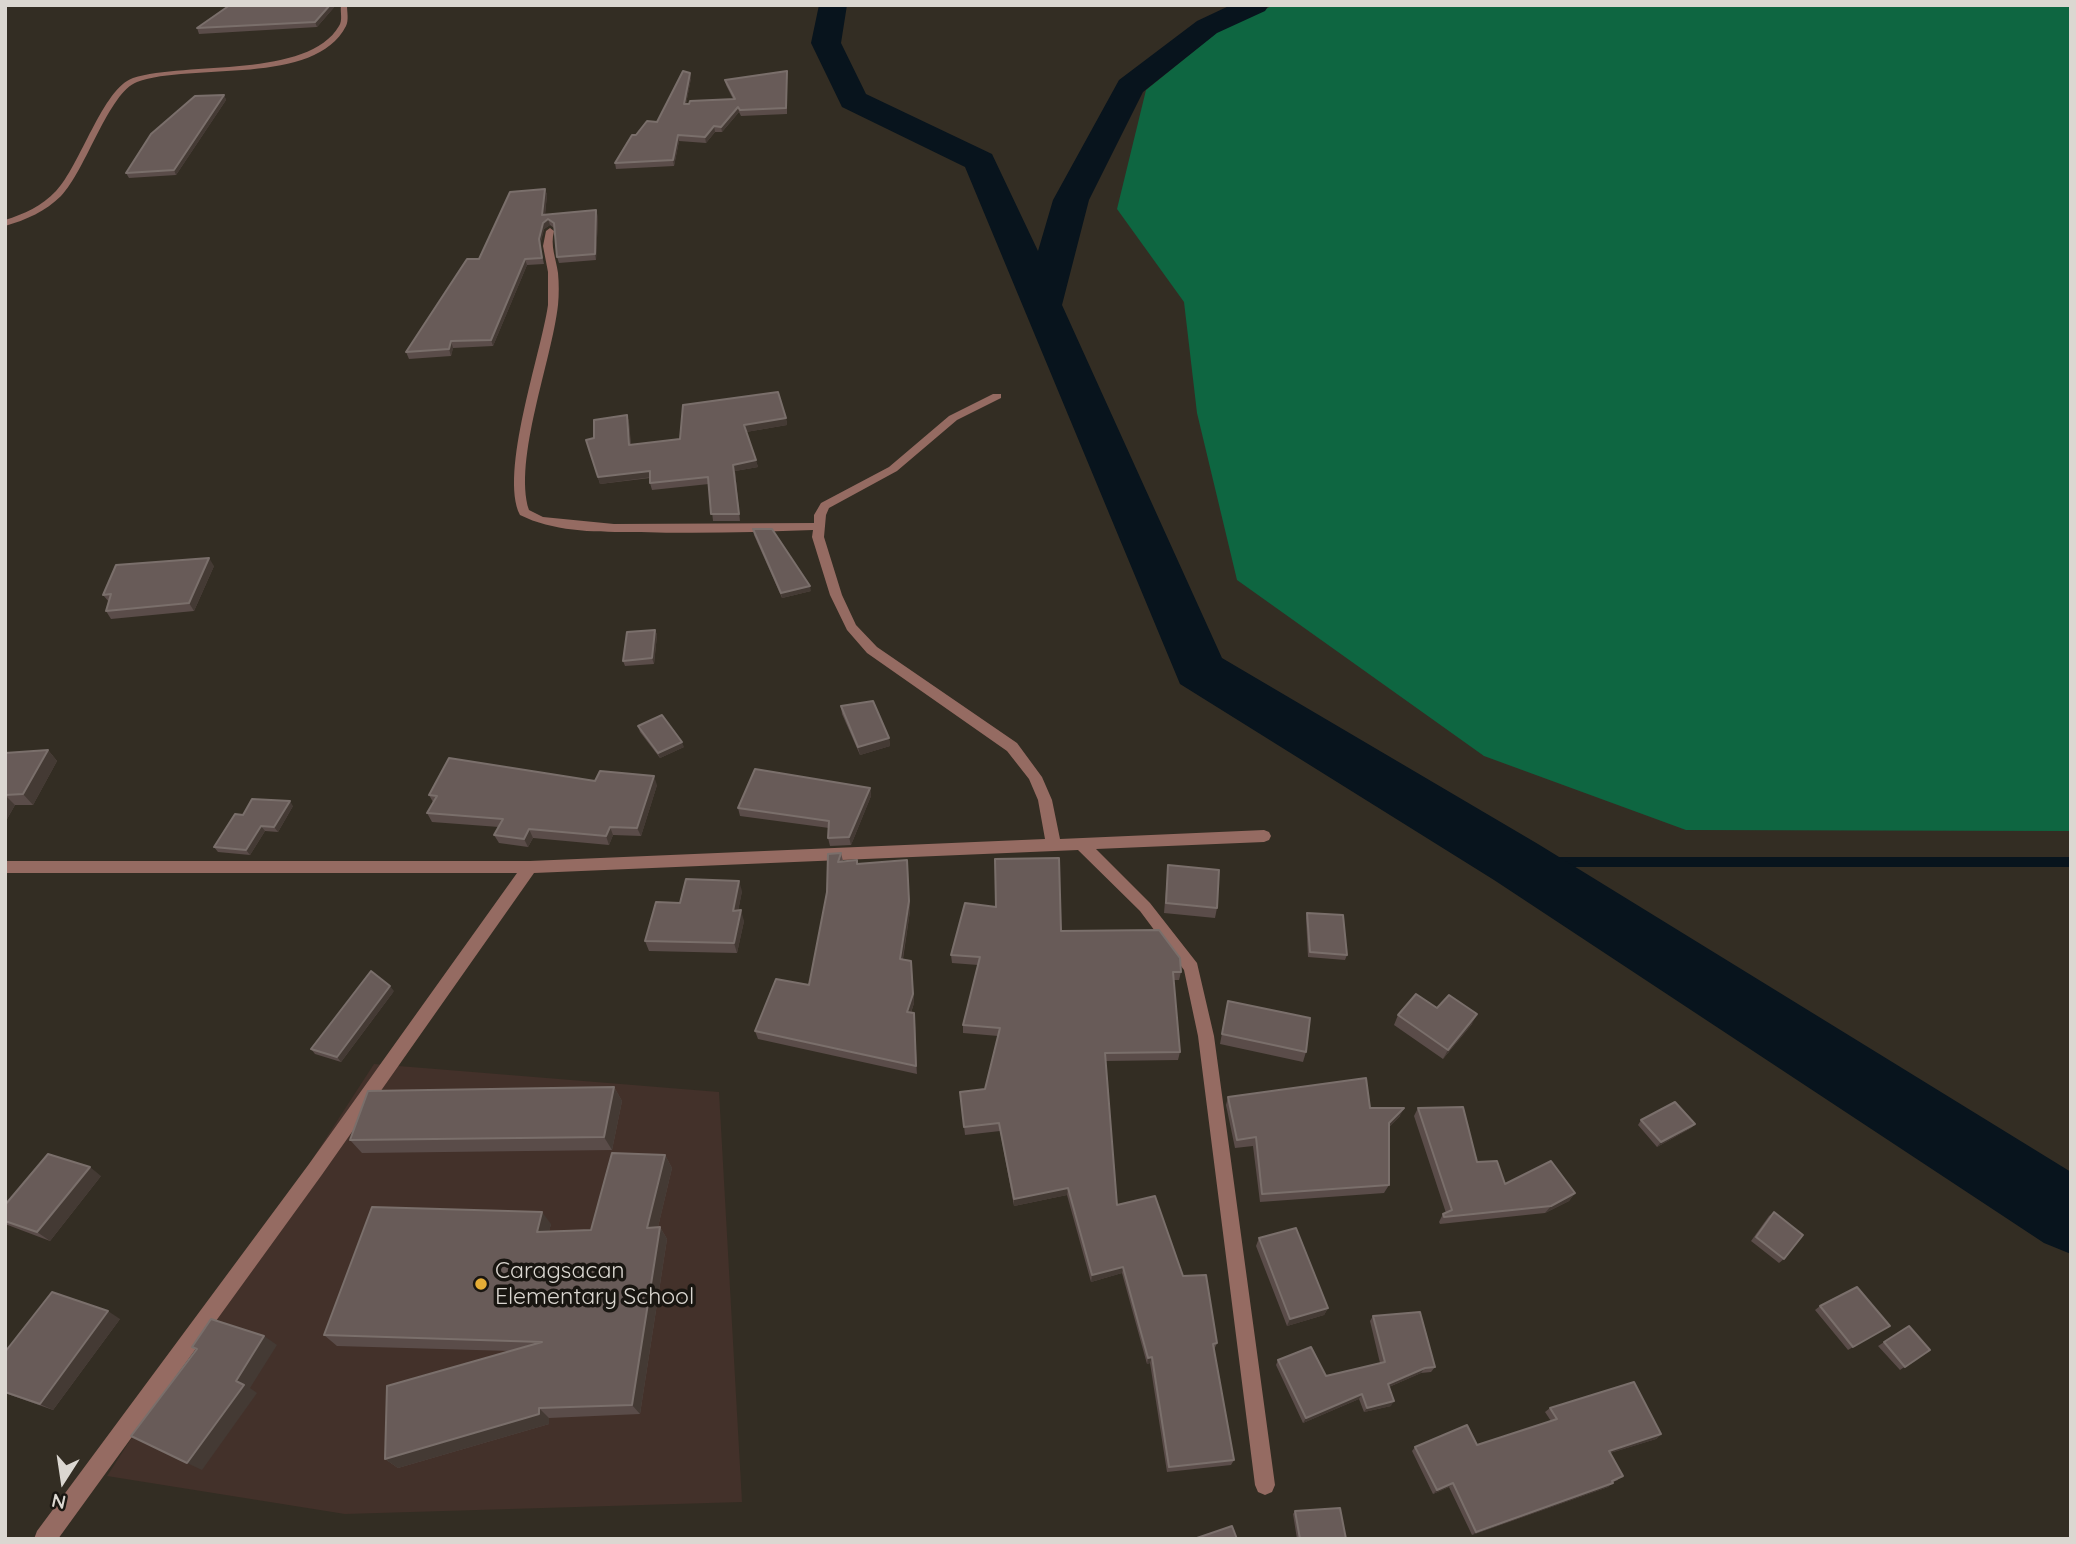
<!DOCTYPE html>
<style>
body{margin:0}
#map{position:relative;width:2076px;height:1544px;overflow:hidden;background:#332d23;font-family:Quicksand,sans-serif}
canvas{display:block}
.frame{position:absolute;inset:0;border:7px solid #dbd7d1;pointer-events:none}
.north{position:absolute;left:28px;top:1446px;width:70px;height:70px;-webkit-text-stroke:5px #191611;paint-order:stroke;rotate:192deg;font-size:19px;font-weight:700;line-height:28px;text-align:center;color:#dbd7d1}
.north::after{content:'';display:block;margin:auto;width:24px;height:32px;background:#dbd7d1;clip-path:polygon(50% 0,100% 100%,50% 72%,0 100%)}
</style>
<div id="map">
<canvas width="2076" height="1544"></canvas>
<div class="frame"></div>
<div class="north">N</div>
</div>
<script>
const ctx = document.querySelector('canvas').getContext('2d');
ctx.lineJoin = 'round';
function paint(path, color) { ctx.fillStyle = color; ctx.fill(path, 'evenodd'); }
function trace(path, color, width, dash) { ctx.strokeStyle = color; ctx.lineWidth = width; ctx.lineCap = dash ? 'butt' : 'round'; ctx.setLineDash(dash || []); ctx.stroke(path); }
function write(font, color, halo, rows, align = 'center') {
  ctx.font = font + ' Quicksand,sans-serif'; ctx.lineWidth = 7; ctx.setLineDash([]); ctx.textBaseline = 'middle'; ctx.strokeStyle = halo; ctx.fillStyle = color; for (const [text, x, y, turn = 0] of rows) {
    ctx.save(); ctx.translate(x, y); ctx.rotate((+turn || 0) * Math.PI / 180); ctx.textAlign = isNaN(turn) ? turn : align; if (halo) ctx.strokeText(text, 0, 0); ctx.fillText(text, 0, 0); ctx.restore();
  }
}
paint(new Path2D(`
 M374 1064 719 1092 742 1502 345 1514 107 1476Z`), '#43312a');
paint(new Path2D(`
 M1274 5H2071V831L1686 830 1484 756 1237 580 1197 413 1184 302 1117 209 1146 90 1220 30Z`), '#0e6641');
trace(new Path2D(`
 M1516 862H2071`), '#08141d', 10);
paint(new Path2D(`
 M819 5H847L841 43 866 94 992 154 1038 251 1053 200 1119 80 1197 21 1231 5H1269L1265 11 1217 33 1143 92 1089 200 1062 305 1222 658 1538 844 2071 1172V1254L2044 1243 1494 880 1180 684 965 167 842 107 811 43Z`), '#08141d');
paint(new Path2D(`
 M341 5H347C347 12 349 20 346 26 315 87 192 62 137 82 109 92 86 170 61 196 46 211 26 220 5 226V220C24 214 42 206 56 191 80 166 103 88 133 78 187 61 308 79 339 26 343 20 340 12 341 5Z
 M550 228 554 231C550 246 556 258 558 273 559 284 559 294 558 305 552 360 513 460 529 510L543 517 614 524 814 523V515L821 503 889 467 949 416 993 394H1001V398L957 420 897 471 829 508 826 515 824 537 842 595 856 625 877 647 1017 743 1042 777 1052 800 1060 839 1264 830 1269 832 1271 836 1269 840 1264 842 1096 849 1150 903 1197 963 1214 1036 1275 1485 1272 1492 1265 1495 1258 1492 1255 1485 1198 1036 1184 970 1140 911 1078 850 534 873 321 1176 58 1539H34L37 1531 309 1164 517 873H5V861H530L1045 839 1038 800 1029 779 1007 751 867 653 847 630 830 595 812 537 813 530C756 532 698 534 641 532 601 532 556 533 520 515 499 473 541 354 548 305V272L543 246 546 231Z`), '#956b62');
paint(new Path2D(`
 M230 5H336L317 27 199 34 197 28Z
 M787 71V114L741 116 739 112 722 132H715L706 143 679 141 674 166 616 169 615 163 636 135 657 122 691 78 686 104 733 99 726 85 725 80Z
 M224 95 226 100 176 175 129 178 126 173Z
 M545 189 547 195 545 215 598 216 596 260 559 263 557 257 554 228 550 225 544 229 540 245 544 264 527 265 493 346 453 348 451 356 409 359 406 352 479 259Z
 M627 415 629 422 631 445 680 439 786 418 787 425 746 432 758 467 735 471 740 521H713L709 484 652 490 650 483V478L600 484 586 440 594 438Z
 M753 529 811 591 782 598 754 535Z
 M214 566 194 611 111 619 106 611 109 602 103 595Z
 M655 630 657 635 654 664 625 666 623 661Z
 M841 706 889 738 890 746 860 755 842 714Z
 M638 726 684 747 660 758 640 732Z
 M48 750 57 761 33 805H15L7 819H5V753Z
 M595 781 657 785 641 836 613 835 609 845 533 838 528 847 499 843 494 835 499 827 432 822 427 813 433 802 429 795Z
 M870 788 871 796 851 845 830 846 828 838 829 828 740 816 738 808Z
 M293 806 278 832 265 831 250 855 218 852 214 847 243 815Z
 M841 853 843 861 857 860 858 864 907 860 910 911 903 959 912 970 914 1003 911 1013 915 1022 917 1074 758 1039 755 1031 809 985Z
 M1168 865 1217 908 1215 918 1164 913Z
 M742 891 738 911 744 921 737 953 649 951 645 941 680 903Z
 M1307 913 1347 955 1345 960 1308 957 1306 918Z
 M1061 931 1181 972 1179 980H1173L1180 1052 1178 1060 1106 1061 1117 1205 1183 1276 1217 1343 1214 1350 1234 1460 1231 1465 1167 1472 1150 1363 1147 1364 1122 1273 1091 1282 1067 1195 1014 1206 1000 1131 965 1135 960 1092 985 1089 998 1036 963 1033V1025L978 965 952 963 951 955Z
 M394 991 341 1062 315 1054 311 1049Z
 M1228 1001 1306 1052 1303 1062 1220 1044Z
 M1437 1008 1472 1024 1443 1059 1394 1025 1398 1015Z
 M614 1087 622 1101 612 1150 362 1153 350 1140Z
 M1228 1097 1370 1108 1400 1116 1389 1127V1185L1384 1193 1260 1202 1253 1146 1235 1148 1226 1105Z
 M1418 1108 1477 1162 1505 1184 1575 1193 1569 1201 1545 1213 1440 1224 1439 1222 1443 1214 1446 1213 1414 1116Z
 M1641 1120 1695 1124 1691 1128 1657 1147 1638 1125Z
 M665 1155 672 1168 658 1227H660L667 1239 640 1414 549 1418V1424L398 1468 385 1459 510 1351 337 1346 324 1335 551 1224 549 1231 591 1230Z
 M101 1176 50 1241 5 1224V1205Z
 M1774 1212 1784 1259 1779 1263 1751 1241 1769 1216Z
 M1259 1238 1328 1308 1324 1315 1287 1326 1256 1246Z
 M1820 1306 1890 1326 1848 1350 1815 1310Z
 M1373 1316 1435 1367 1431 1372 1421 1373 1389 1387 1391 1406 1364 1412 1359 1399 1303 1423 1276 1365 1278 1360 1326 1376 1380 1363 1370 1321Z
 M120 1319 53 1410 5 1393V1352Z
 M1909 1326 1930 1350 1900 1370 1878 1346Z
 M1550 1408 1661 1434 1656 1439 1610 1453 1618 1480 1613 1482 1608 1487 1472 1535 1449 1487 1433 1494 1412 1451 1415 1447 1477 1445 1551 1421 1545 1412Z
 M1295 1511 1346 1539H1297L1293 1514Z`), '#5a4c49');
paint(new Path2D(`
 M330 5H336L317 27 315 22Z
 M690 73 691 78 685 109 684 104Z
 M224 95 226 100 176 175 174 170Z
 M738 107 739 112 722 132 721 127Z
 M714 126 715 132 706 143 705 137Z
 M678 135 679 141 674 166 673 160Z
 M545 189 547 195 544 221 542 215Z
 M596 210 598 216 596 260 595 254Z
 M548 219 550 225 544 229 540 245 544 264 539 239 543 223Z
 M525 259 527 265 493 346 491 340Z
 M451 341 453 348 451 356 449 349Z
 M627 415 629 422 631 452 629 445Z
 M786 418 787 425 746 432 744 425Z
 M756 460 758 467 735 471 740 521 733 465Z
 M650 471 652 477 600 484 598 477Z
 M209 558 214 566 194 611 189 603Z
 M810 586 811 591 782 598 781 593Z
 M655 630 657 635 654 664 652 658Z
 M889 738 890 746 860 755 858 747Z
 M682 742 684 747 660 758 658 753Z
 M48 750 57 761 33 805 23 794Z
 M654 776 657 785 641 836 637 828Z
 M870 788 871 796 851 845 849 837Z
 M5 795 15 805 7 819 5 817Z
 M290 801 293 806 278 832 274 827Z
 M261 826 265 831 250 855 246 850Z
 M610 827 613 835 609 845 606 836Z
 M529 829 533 838 528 847 524 839Z
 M907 860 910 911 901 968 900 959Z
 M739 881 742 891 736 921 733 911Z
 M741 910 744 921 737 953 734 943Z
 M911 961 914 1003 908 1021 907 1012Z
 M390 986 394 991 341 1062 337 1057Z
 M914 1013 915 1022 917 1074 916 1066Z
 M1477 1014 1472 1024 1443 1059 1448 1050Z
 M614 1087 622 1101 612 1150 604 1137Z
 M1404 1108 1400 1116 1385 1131 1389 1123Z
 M1695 1124 1691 1128 1657 1147 1661 1142Z
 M665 1155 672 1168 655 1240 647 1228Z
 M90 1167 101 1176 50 1241 37 1232Z
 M1068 1188 1067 1195 1014 1206V1199Z
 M1575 1193 1569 1201 1545 1213 1551 1206Z
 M542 1212 551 1224 546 1244 537 1232Z
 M660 1227 667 1239 640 1414 632 1405Z
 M1123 1267 1122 1273 1091 1282 1092 1275Z
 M1328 1308 1324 1315 1287 1326 1290 1319Z
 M108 1311 120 1319 53 1410 40 1404Z
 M264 1336 277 1345 250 1388 257 1393 202 1470 187 1463 236 1381Z
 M1152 1357 1150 1363 1147 1364 1148 1358Z
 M1425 1368 1421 1373 1384 1389 1388 1384Z
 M1362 1394 1359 1399 1303 1423 1306 1418Z
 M1394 1401 1391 1406 1364 1412 1367 1408Z
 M539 1408 549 1418V1424L398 1468 385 1459Z
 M1661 1434 1656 1439 1604 1455 1609 1451Z
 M1453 1483 1449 1487 1433 1494 1437 1490Z
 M1613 1483 1608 1487 1472 1535 1476 1532Z`), '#443a34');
const building = new Path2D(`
 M230 5H330L315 22 197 28Z
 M683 71 690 73 684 104H689L690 101 735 99 725 80 787 71 786 108 740 110 738 107 721 127 714 126 705 137 678 135 673 160 615 163 632 135H636L647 121 657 122Z
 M224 95 174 170 126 173 151 134 195 96Z
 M545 189 542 215 596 210 595 254 557 257 554 223 548 219 543 223 539 239 542 258 525 259 491 340 451 341 449 349 406 352 467 259H479L510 192Z
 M778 392 786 418 744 425 756 460 733 465 739 514H711L708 477 650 483V471L598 477 586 440 594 438V420L627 415 629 445 680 439 683 405Z
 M753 529H772L810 586 781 593Z
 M209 558 189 603 106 611 111 594 103 595 116 565Z
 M655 630 652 658 623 661 627 632Z
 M873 701 889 738 858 747 841 706Z
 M662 715 682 742 658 753 638 726Z
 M48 750 23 794 5 795V753Z
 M449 758 595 781 600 771 654 776 637 828 610 827 606 836 529 829 524 839 494 835 503 819 427 813 437 796 429 795Z
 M755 769 870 788 849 837 828 838 829 821 738 808Z
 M252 799 290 801 274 827 261 826 246 850 214 847 235 814 243 815Z
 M841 853 838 862 857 860V864L907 860 909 901 900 959 911 961 913 994 907 1012 914 1013 916 1066 755 1031 776 979 809 985 827 892 828 854Z
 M1059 858 1061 931 1159 930 1180 958 1181 972H1173L1180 1052 1105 1053 1117 1205 1155 1196 1183 1276 1206 1275 1217 1343 1213 1344 1234 1460 1169 1467 1152 1357 1148 1358 1123 1267 1092 1275 1068 1188 1014 1199 999 1123 964 1127 960 1092 985 1089 1000 1028 963 1025 980 957 951 955 965 903 996 907 995 859Z
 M1168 865 1219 870 1217 908 1166 903Z
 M686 879 739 881 733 911 741 910 734 943 645 941 656 902 680 903Z
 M1307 913 1343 915 1347 955 1310 952Z
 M371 971 390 986 337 1057 311 1049Z
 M1416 994 1437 1008 1449 995 1477 1014 1448 1050 1398 1015Z
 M1228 1001 1310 1018 1306 1052 1222 1034Z
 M1366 1078 1370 1108H1404L1389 1123V1185L1262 1194 1256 1137 1237 1140 1228 1097Z
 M614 1087 604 1137 350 1140 368 1091Z
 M1675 1102 1695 1124 1661 1142 1641 1120Z
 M1463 1107 1477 1162 1497 1161 1505 1184 1551 1161 1575 1193 1551 1206 1444 1217 1443 1214 1452 1210 1418 1108Z
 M612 1153 665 1155 647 1228 660 1227 632 1405 539 1408V1414L385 1459 387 1386 542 1342 324 1335 372 1207 542 1212 537 1232 591 1230Z
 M48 1154 90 1167 37 1232 5 1221V1205Z
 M1774 1212 1803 1235 1784 1259 1756 1237Z
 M1296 1228 1328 1308 1290 1319 1259 1238Z
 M1857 1287 1890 1326 1853 1347 1820 1306Z
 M52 1292 108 1311 40 1404 5 1392V1352Z
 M1420 1312 1435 1367 1425 1368 1388 1384 1394 1401 1367 1408 1362 1394 1306 1418 1278 1360 1311 1347 1326 1376 1385 1362 1373 1316Z
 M211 1319 264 1336 236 1381 244 1385 187 1463 131 1436 197 1349 192 1347Z
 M1909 1326 1930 1350 1905 1367 1884 1342Z
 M1634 1382 1661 1434 1609 1451 1623 1476 1612 1481 1613 1483 1476 1532 1453 1483 1437 1490 1415 1447 1467 1425 1477 1445 1557 1419 1550 1408Z
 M1340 1508 1346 1539H1300L1295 1511Z
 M1232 1526 1237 1539H1194Z`);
paint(building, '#685b58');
trace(building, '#7a6f6b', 2);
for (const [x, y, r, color] of [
 [481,1284,7,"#e5ad36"]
]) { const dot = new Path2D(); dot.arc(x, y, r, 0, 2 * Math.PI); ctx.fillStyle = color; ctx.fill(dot); trace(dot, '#191611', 2.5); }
write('23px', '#dbd7d1', '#191611', [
 ["Caragsacan",495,1271],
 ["Elementary School",495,1297]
], 'left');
</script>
